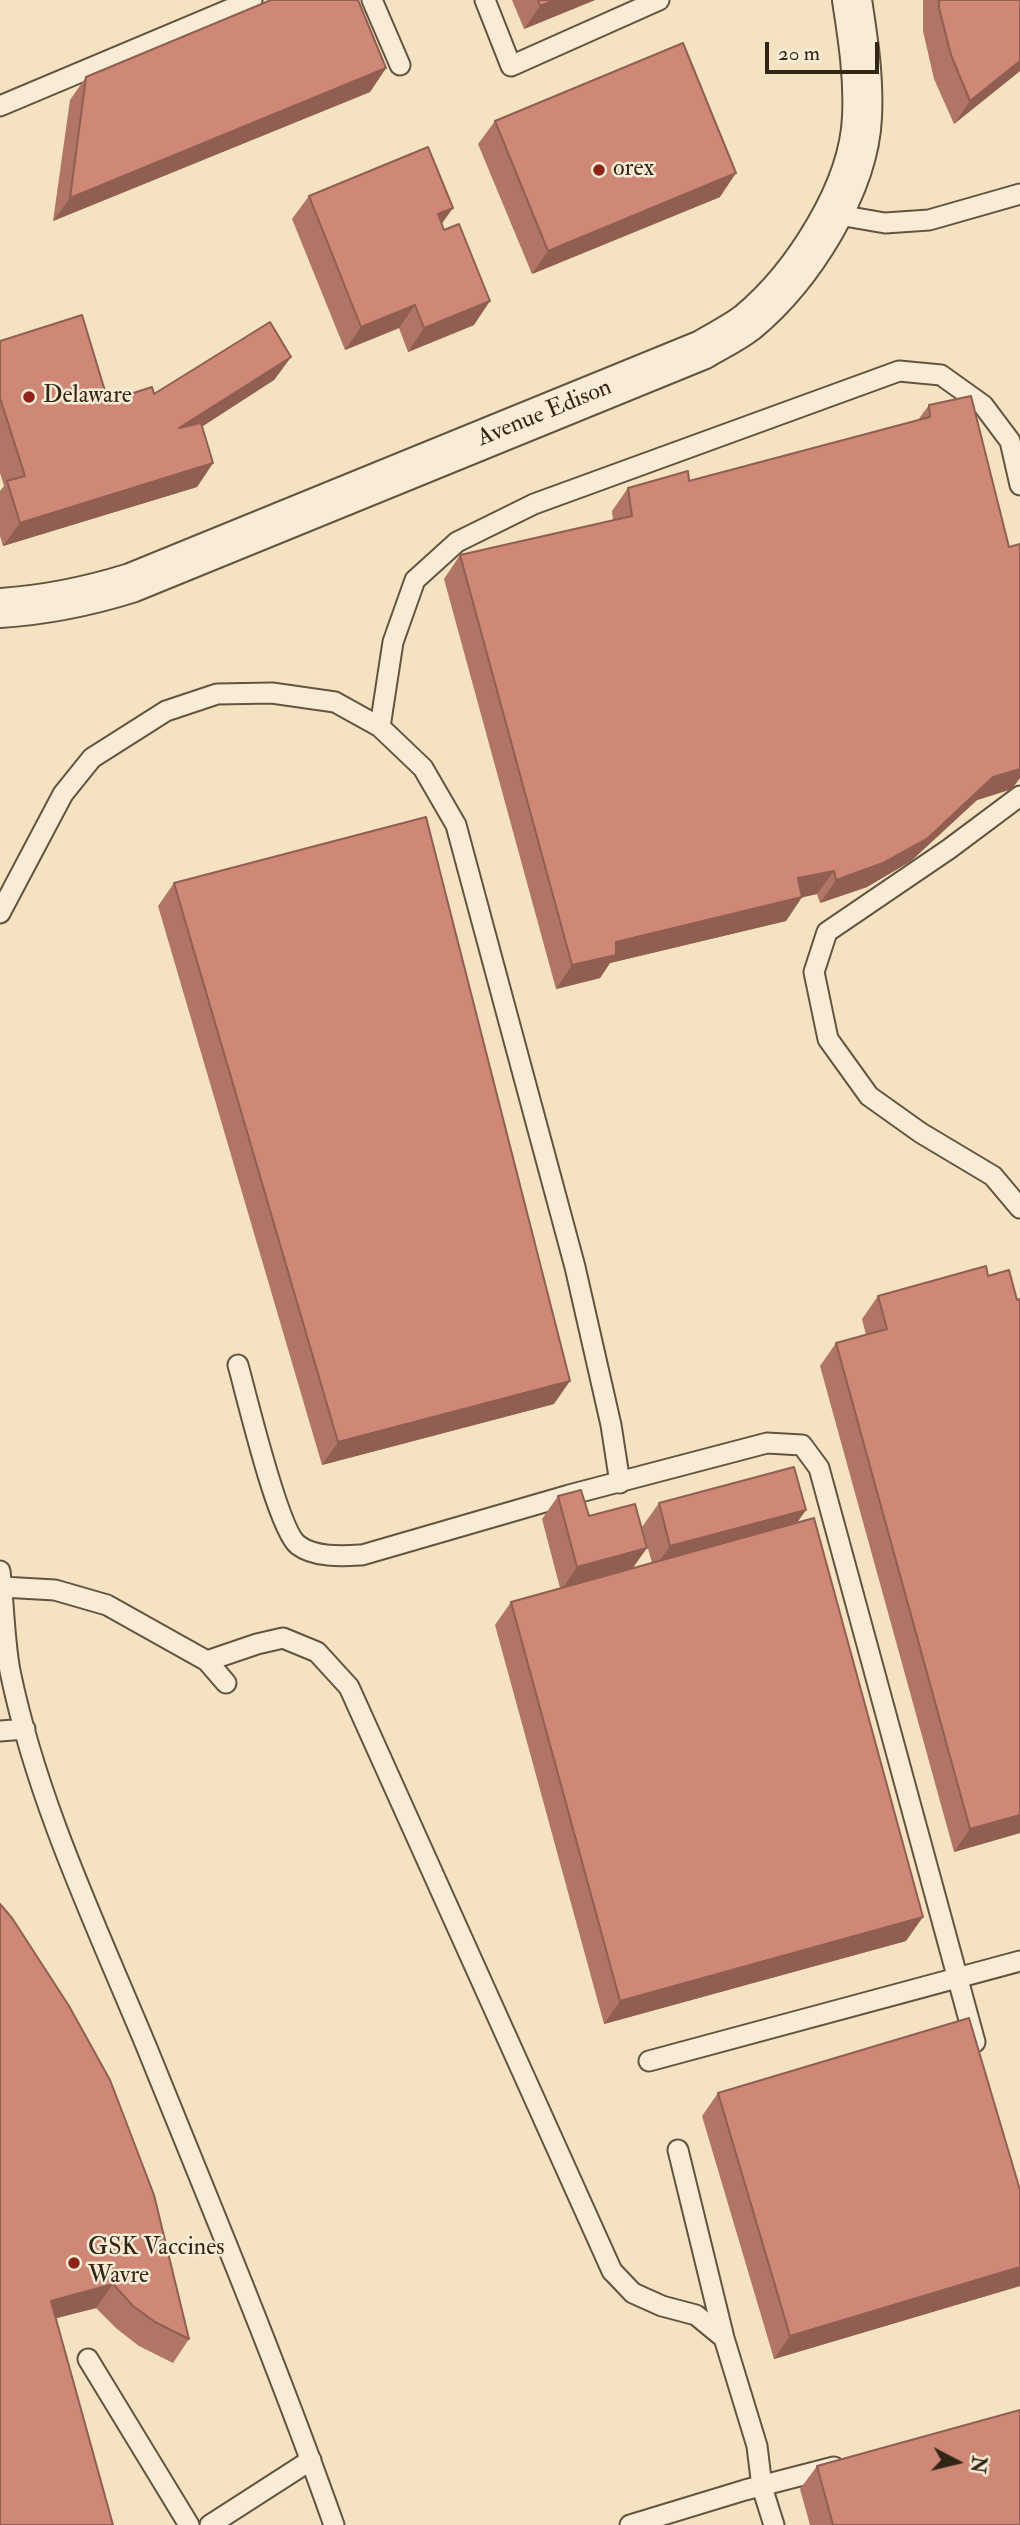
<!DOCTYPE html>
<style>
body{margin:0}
#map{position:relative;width:1020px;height:2525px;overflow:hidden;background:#f4e2c1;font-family:"IM FELL Double Pica",serif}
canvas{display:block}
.north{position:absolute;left:922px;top:2427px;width:70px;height:70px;-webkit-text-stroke:5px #f8ecd7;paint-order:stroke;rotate:97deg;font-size:19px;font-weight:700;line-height:28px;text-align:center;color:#312515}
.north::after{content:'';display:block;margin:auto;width:24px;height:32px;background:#312515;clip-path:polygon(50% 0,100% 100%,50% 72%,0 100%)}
.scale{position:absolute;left:765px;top:42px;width:114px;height:32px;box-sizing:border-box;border:4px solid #312515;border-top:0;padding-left:9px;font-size:21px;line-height:24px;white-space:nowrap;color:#312515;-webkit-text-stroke:5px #f8ecd7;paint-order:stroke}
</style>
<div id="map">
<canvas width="1020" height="2525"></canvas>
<div class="north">N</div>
<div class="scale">20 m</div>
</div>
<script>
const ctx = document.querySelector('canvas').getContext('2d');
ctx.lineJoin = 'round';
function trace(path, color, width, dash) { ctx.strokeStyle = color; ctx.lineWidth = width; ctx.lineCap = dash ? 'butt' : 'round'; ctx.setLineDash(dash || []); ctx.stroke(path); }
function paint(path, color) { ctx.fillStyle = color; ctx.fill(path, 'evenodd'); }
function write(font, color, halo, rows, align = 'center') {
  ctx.font = font + ' "IM FELL Double Pica",serif'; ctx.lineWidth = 5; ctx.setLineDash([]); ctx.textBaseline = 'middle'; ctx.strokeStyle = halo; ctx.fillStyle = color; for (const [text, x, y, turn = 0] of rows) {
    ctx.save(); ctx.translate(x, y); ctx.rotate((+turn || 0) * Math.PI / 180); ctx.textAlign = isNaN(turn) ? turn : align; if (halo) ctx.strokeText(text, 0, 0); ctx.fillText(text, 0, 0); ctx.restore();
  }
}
const service = new Path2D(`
 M372 0 400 65
 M485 0 511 66 659 0
 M0 106 252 0
 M833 214 885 223 929 220 1020 194
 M380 727 393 642 415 580 457 542 534 504 899 371 941 375 983 405 1010 441 1020 485
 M1020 796 949 849 827 932 814 972 828 1039 869 1096 921 1133 993 1176 1020 1208
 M0 913 63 794 92 758 166 711 217 694 272 693 335 702 380 727 423 768 456 825 575 1267 611 1425 620 1483
 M238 1365C247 1397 278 1530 298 1545 315 1558 343 1556 362 1555L569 1495 767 1443 802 1445 819 1468 975 2042
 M0 1571C4 1604 4 1638 10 1671 37 1802 96 1925 147 2048 211 2206 277 2364 334 2525
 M2 1587 55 1590 107 1605 207 1661 226 1683
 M207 1661 257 1644 283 1638 317 1652 349 1687 612 2271 633 2293 662 2306 696 2315 724 2338
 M0 1731 25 1729
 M649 2061 1020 1961
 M678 2150 724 2338 757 2446 762 2487 774 2525
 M88 2359 189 2525
 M210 2525 311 2460
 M630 2525 745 2490 834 2467`);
const minor = new Path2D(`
 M0 608C47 605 86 597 131 583L702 350C717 341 734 333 748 322 802 277 859 189 862 117 864 77 858 39 852 0`);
trace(service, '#625440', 23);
trace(minor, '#625440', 42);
trace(service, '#f8ecd7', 19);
trace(minor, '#f8ecd7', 38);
paint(new Path2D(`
 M512 0H595L524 29Z
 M923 0H1020V71L954 124 934 79 923 31Z
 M386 68 370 92 53 221 70 100 86 77Z
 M495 121 720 197 532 274 478 144Z
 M309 196 442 224 474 325 408 352 399 328 345 350 292 219Z
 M0 341 108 401 154 394 291 357 274 380 202 426 213 463 197 487 3 546 0 536V491L4 486 0 473Z
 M929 405 1012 789 977 800 911 861 867 887 820 903 817 894 802 897 786 921 610 963 600 978 556 989 444 579 460 555 613 520 612 511 628 488 689 481 918 420Z
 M174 883 554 1404 322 1465 158 906Z
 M988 1276 1017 1300 1020 1299V1833L954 1852 820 1366 836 1343 866 1335 862 1319 878 1296Z
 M558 1496 589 1516 633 1568 652 1563 642 1527 659 1503 806 1510 797 1523 906 1941 604 2024 495 1625 511 1602 560 1588 542 1519Z
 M0 1904 189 2339 173 2363 139 2346 117 2329 96 2308 56 2318 0 2525Z
 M718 2093 1020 2190V2286L774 2359 702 2116Z
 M817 2466 1020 2525H810L800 2489Z`), '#b17565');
paint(new Path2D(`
 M555 0H595L524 29 540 6Z
 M1020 61V71L954 124 970 101Z
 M386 68 370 92 53 221 70 198Z
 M736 173 720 197 532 274 548 251Z
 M453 208 436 232 438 214Z
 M490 301 474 325 408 352 424 328Z
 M415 305 399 328 345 350 361 327Z
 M291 357 274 380 163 452 179 428Z
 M213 463 197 487 3 546 20 523Z
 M1020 769V778L1012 789 977 800 911 861 867 887 820 903 836 880 993 777Z
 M834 871 817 894 782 902 798 878Z
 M802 897 786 921 610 963 600 978 556 989 572 965 616 942Z
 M570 1381 554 1404 322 1465 338 1442Z
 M806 1510 789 1533 654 1569 670 1546Z
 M647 1548 630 1572 561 1591 577 1567Z
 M1020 1815V1833L954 1852 970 1829Z
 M923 1917 906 1941 604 2024 620 2001Z
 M1020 2267V2286L774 2359 790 2336Z
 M113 2284 96 2308 34 2324 51 2301Z`), '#905f52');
const building = new Path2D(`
 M271 0H358L386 68 70 198 86 77Z
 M538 0H555L540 6Z
 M939 0H1020V61L970 101 951 55 939 8Z
 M683 43 736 173 548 251 495 121Z
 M428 147 453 208 438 214 444 230 459 224 490 301 424 328 415 305 361 327 309 196Z
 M82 315 108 401 152 387 154 394 270 322 291 357 179 428 201 423 213 463 20 523 7 481 25 476 0 398V341Z
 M971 396 1009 547 1020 544V769L993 777 928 838 883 863 836 880 834 871 798 878 802 897 616 942V955L572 965 460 555 632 516 628 488 688 471 689 481 930 417 929 405Z
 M426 817 570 1381 338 1442 174 883Z
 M986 1266 988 1276 1009 1270 1017 1300 1020 1299V1815L970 1829 836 1343 887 1329 878 1296Z
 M794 1467 806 1510 670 1546 659 1503Z
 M581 1490 589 1516 635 1504 647 1548 577 1567 558 1496Z
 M814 1518 923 1917 620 2001 511 1602Z
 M0 1904 12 1918 69 2006 110 2080 154 2195 189 2339 155 2322 133 2306 113 2284 51 2301 113 2525H0Z
 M969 2018 1020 2190V2267L790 2336 718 2093Z
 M1020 2410V2525H833L817 2466Z`);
paint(building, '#ce8875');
trace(building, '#905f52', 2);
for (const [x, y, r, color] of [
 [599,170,7,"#8f2418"],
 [29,397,7,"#8f2418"],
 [74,2263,7,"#8f2418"]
]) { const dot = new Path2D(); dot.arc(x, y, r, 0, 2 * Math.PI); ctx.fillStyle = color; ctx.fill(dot); trace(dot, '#f8ecd7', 2.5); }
write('24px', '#312515', '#f8ecd7', [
 ["orex",613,170],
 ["Delaware",43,397],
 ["GSK Vaccines",88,2249],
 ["Wavre",88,2277]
], 'left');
write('24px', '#312515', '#f8ecd7', [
 ["Avenue Edison",545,414,-22]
]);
</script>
